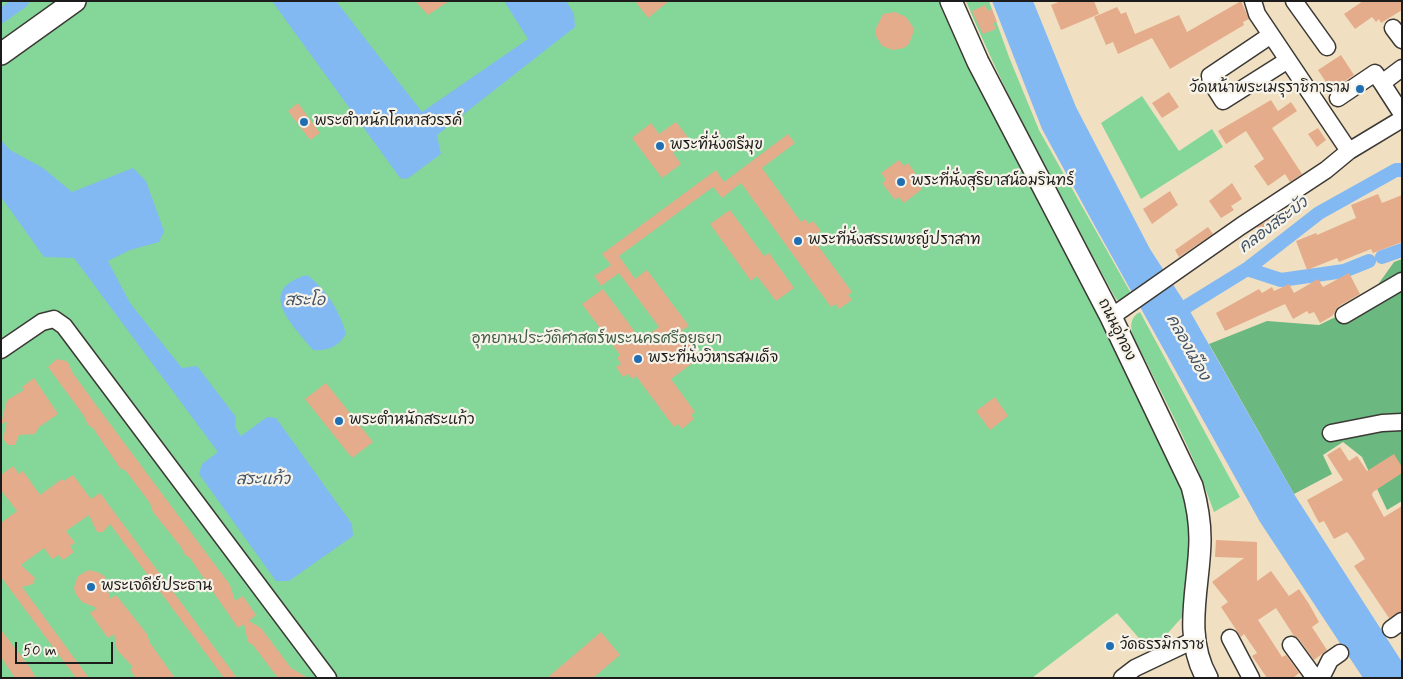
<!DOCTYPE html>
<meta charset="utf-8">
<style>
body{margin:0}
#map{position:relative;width:1403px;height:679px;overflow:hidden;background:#f0e0c1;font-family:Mynerve,sans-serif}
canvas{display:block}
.frame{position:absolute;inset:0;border:2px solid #1c1c1c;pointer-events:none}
.scale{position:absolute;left:15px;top:642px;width:98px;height:22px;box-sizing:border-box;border:2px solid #1c1c1c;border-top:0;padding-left:6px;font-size:15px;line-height:18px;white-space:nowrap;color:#1c1c1c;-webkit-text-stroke:4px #f7f3e8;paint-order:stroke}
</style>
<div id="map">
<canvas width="1403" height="679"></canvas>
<div class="frame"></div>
<div class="scale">50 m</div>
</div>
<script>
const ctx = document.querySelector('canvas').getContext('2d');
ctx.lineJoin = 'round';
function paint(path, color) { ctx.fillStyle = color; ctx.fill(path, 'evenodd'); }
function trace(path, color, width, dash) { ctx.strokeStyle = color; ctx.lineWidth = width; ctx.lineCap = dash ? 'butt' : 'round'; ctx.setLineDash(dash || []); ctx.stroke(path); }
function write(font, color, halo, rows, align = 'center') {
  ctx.font = font + ' Mynerve,"Playpen Sans Thai",sans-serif'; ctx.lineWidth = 4.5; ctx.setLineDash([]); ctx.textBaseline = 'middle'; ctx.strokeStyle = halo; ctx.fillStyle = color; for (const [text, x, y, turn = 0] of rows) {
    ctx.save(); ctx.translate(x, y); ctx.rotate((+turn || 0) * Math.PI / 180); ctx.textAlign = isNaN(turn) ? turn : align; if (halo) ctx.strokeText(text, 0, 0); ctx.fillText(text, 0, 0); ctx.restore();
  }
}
paint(new Path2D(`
 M1 1H945L1184 481 1192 523 1184 615 1151 652 1117 613 1032 678H1Z
 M966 1H989L1009 57 1039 130 1132 295 1121 302 1116 299C1063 201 1009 104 966 1Z
 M1142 96 1179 151 1212 129 1223 147 1141 199 1101 123Z
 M1140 312 1240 497 1214 512C1193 451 1162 394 1133 336 1130 326 1130 317 1140 312Z`), '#84d799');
paint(new Path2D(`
 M1402 259V501L1387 510 1362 457 1343 442 1323 455 1332 474 1294 494 1209 344 1267 321 1319 325 1344 313 1372 293 1394 262Z`), '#6bb881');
paint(new Path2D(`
 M272 1H336L422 112 528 39 504 1H566L574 14 575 27 437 135 441 154 407 179 400 178Z
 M992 1H1033L1076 107 1150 249 1187 306 1294 494 1402 662V678H1363L1260 522 1091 219 1042 129Z
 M1 140 10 150 43 168 72 192 133 168 146 181 164 231 159 242 130 250 108 261 130 303 182 368 197 366 236 417 235 427 241 436 267 417 276 418 352 524 353 536 289 581H276L199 474 202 464 218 452 74 258 44 257 1 197Z
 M307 275C326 289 340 311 346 334 338 347 328 351 313 350 292 324 255 290 307 275Z`), '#83b9f2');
trace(new Path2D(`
 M1 16 22 1
 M1382 257 1402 250
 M1247 269 1281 280 1344 271 1369 261
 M1171 316 1247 269 1319 213 1396 170H1402`), '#83b9f2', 14);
paint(new Path2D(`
 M415 1H449L428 15Z
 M635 1H669L648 18Z
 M1061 1H1094L1099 14 1061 30 1051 5Z
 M1241 1 1249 19 1243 22 1244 25 1170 69 1152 38 1118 54 1113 42 1106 45 1094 17 1117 7 1121 14 1126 12 1135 34 1179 15 1187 32Z
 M1363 1H1402V10L1381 23 1379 19 1376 22 1372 17 1355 29 1344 14Z
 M985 5 988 11 992 9 997 22 993 23 996 29 983 34 972 11Z
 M895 12 906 17 913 27V33L909 44 904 48 893 50 882 46 876 36 875 30 883 14Z
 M1341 55 1354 75 1331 90 1318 70Z
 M1169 92 1179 107 1162 118 1152 103Z
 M1271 100 1278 111 1291 102 1297 111 1272 128 1302 174 1290 182 1285 174 1268 186 1254 166 1264 159 1246 131 1226 144 1218 131Z
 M298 103 320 133 310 140 288 111Z
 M676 122 690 140 673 153 681 164 662 178 632 138 651 123 659 134Z
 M1318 128 1326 140 1317 147 1308 134Z
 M788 134 795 143 762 168 801 222 805 219 809 224 813 221 821 231 816 234 820 240 816 243 852 292 848 295 852 300 839 309 836 304 831 307 741 183 722 198 713 187 619 256 635 279 647 270 689 326 682 330 702 356 671 379 695 412 691 415 694 419 682 429 678 424 674 427 636 376 632 379 628 374 623 377 616 367 621 364 617 358 620 355 582 304 603 289 641 340 659 327 619 273 601 286 594 276 611 265 602 254 716 170 724 182Z
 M899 160 904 166 908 163 920 180 917 183 922 189 904 203 899 197 895 200 882 183 886 180 881 173Z
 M1232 183 1242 199 1231 206 1234 210 1221 218 1209 201Z
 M1170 191 1178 205 1152 224 1143 209Z
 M1378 194 1382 203 1402 195V242L1373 253 1371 249 1339 262 1337 258 1307 270 1296 241 1316 233 1317 235 1356 218 1351 205Z
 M730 210 764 256 769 253 794 288 776 301 757 276 751 281 710 224Z
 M1273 217 1278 224 1262 235 1257 227Z
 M1208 227 1213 234 1179 257 1175 250Z
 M1349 273 1360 294 1339 306 1332 316 1320 323 1314 312 1309 314 1307 311 1293 319 1285 304 1225 331 1216 313 1259 289 1262 293 1272 287 1274 291 1289 284 1294 293 1318 279 1323 287Z
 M57 359 66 361 69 364 72 372 99 409 230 585 235 601 243 596 256 615 249 621 261 628 291 668 308 678H278L253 645 248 642 244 624 238 628 190 558 185 555 181 547 153 512 150 503 126 471 120 468 93 428 88 425 84 416 48 367Z
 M34 378 58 414 39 427 35 434 19 435 15 445H8L3 439 7 422 1 424 7 400 24 390 22 387Z
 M326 383 373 442 352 458 305 399Z
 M995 397 1008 416 990 430 976 411Z
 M1340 447 1349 461 1357 456 1367 471 1394 454 1402 467V473L1373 492 1372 495 1384 517 1402 506V611L1389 618 1354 566 1365 559 1351 537 1347 532 1334 539 1324 521 1319 523 1307 500 1343 480 1327 455Z
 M13 466 19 474 23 471 40 495 62 479 64 481 73 475 91 499 100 493 237 678H224L110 524 103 532H97L89 515 66 531 75 543 70 546 74 552 63 560 59 555 52 559 44 548 21 565 35 578 33 584 22 587 89 678H76L1 577V523L17 511 1 490V475Z
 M1216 540 1257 542V581L1271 571 1289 596 1299 589 1309 604 1319 622 1312 627 1327 650 1314 660 1299 639 1294 636 1276 608 1258 620 1282 657 1286 655 1299 673 1293 678H1267L1252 656 1257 653 1244 634 1241 637 1221 607 1228 602 1212 582 1244 558 1215 557Z
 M89 570 100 573 105 577 110 599 116 595 147 634 150 643 175 678H136L130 670 133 667 117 650 114 634 108 638 90 613 97 608 82 602 75 593 74 587 78 576Z
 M1 630 29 666 36 678H15L1 657Z
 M601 632 620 655 593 678H547Z`), '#e4ac8b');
const minor = new Path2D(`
 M1253 1 1257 14 1349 151
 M1294 1 1327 47
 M1393 28 1402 40
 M1271 35 1210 76 1211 82 1223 101 1288 60
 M1402 68 1382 83 1402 114
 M1338 98 1375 73 1382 83
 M1344 315 1402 281
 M1111 317 1241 226 1326 170 1349 151 1402 119
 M1 350 42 322 54 319 64 326 328 678
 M1331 433 1382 423 1402 422
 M1391 629 1402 621
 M1230 638 1251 678
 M1291 645 1315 678
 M1122 678 1135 668 1194 640
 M1321 678 1330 660 1340 653`);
const major = new Path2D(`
 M951 1 978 62 1111 317 1192 486C1197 504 1200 520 1200 539 1200 585 1182 634 1207 678
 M1 54 75 1`);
trace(minor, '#3c3935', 19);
trace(major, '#3c3935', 24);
trace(minor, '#fff', 16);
trace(major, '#fff', 21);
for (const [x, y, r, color] of [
 [1360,89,5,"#1f6fb2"],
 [304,122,5,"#1f6fb2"],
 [660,146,5,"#1f6fb2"],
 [901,182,5,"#1f6fb2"],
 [798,241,5,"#1f6fb2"],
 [638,359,5,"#1f6fb2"],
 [339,421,5,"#1f6fb2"],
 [91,587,5,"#1f6fb2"],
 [1110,646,5,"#1f6fb2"]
]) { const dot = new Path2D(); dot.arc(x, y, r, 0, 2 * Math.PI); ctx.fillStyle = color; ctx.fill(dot); trace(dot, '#f7f3e8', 2); }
write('15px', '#1c1c1c', '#f7f3e8', [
 ["วัดหน้าพระเมรุราชิการาม",1350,89,"right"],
 ["พระตำหนักโคหาสวรรค์",314,122],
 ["พระที่นั่งตรีมุข",670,146],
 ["พระที่นั่งสุริยาสน์อมรินทร์",911,182],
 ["พระที่นั่งสรรเพชญ์ปราสาท",808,241],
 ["พระที่นั่งวิหารสมเด็จ",648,359],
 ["พระตำหนักสระแก้ว",349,421],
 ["พระเจดีย์ประธาน",101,587],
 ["วัดธรรมิกราช",1120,646]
], 'left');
write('15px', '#1c1c1c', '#f7f3e8', [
 ["ถนนอู่ทอง",1116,330,64]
]);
write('15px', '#405d48', '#f7f3e8', [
 ["อุทยานประวัติศาสตร์พระนครศรีอยุธยา",597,340]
]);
write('italic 16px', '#405367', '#f7f3e8', [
 ["คลองสระบัว",1274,226,-37],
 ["สระโอ",305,302],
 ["คลองเมือง",1187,348,61],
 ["สระแก้ว",263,481]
]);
</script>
